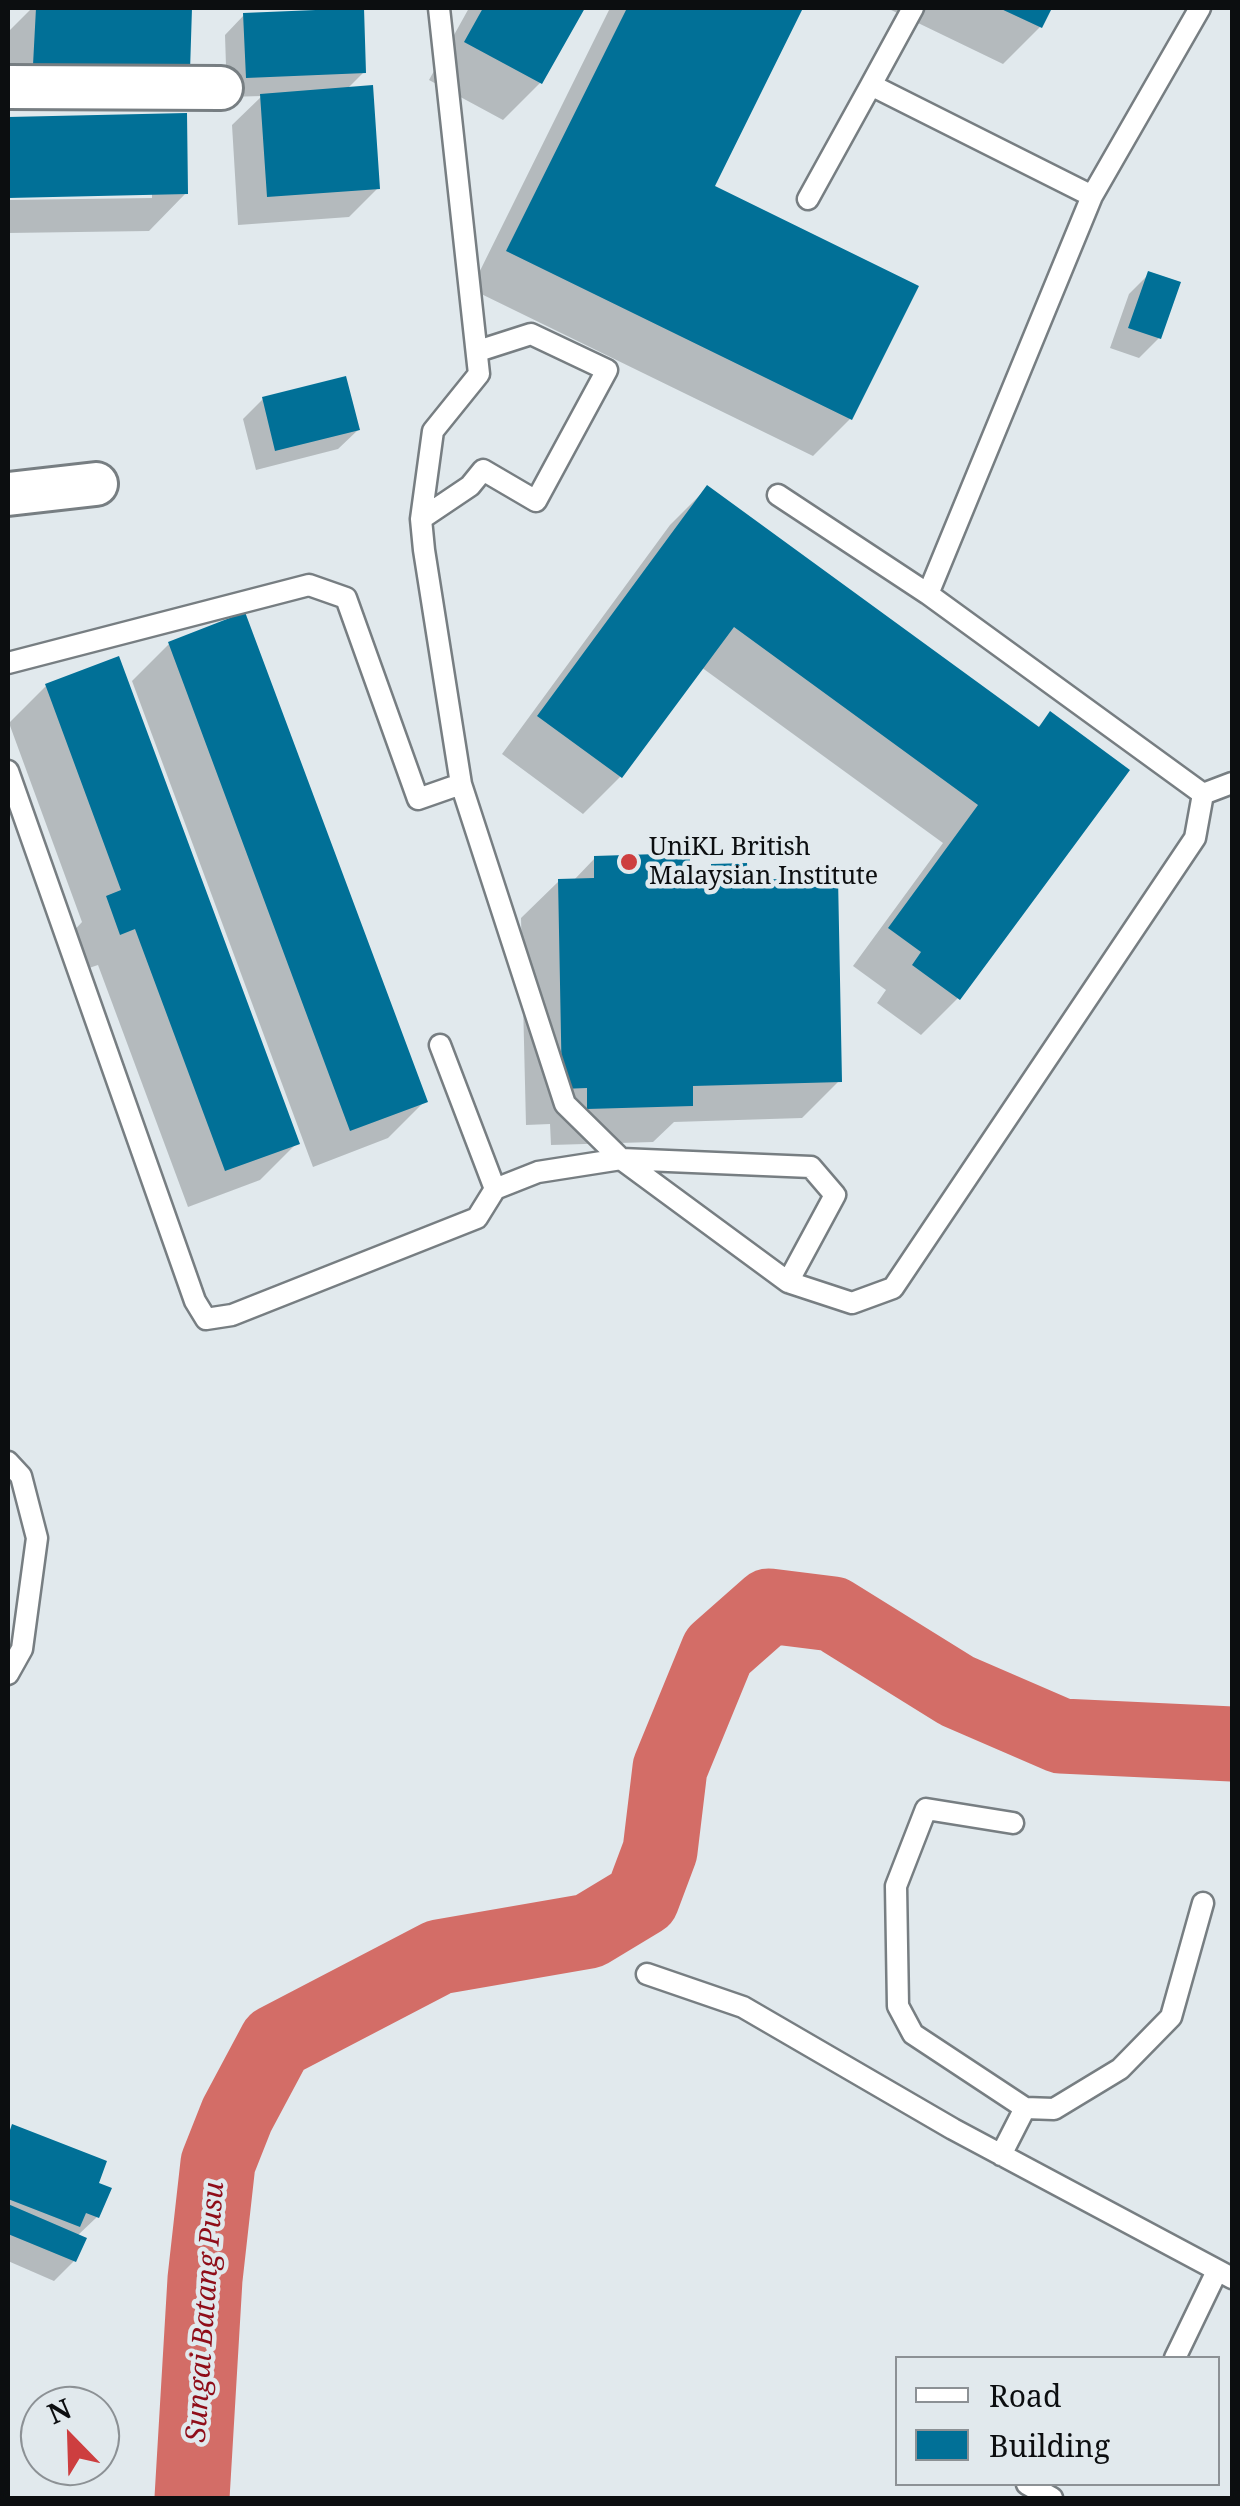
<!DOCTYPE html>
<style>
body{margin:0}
#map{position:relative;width:1240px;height:2506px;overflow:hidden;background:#e1e9ed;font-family:"Noto Serif",serif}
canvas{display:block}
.frame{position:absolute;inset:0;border:10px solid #0c0e10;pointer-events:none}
.legend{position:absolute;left:895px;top:2356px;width:325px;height:130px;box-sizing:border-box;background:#e1e9ed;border:2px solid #8c9195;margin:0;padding:12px 18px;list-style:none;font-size:30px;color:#0c0e10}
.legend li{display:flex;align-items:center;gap:20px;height:50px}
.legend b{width:50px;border:2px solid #8c9195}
.north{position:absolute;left:20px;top:2386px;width:100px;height:100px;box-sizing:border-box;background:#e1e9ed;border:2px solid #8c9195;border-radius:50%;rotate:337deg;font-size:28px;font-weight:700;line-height:40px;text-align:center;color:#0c0e10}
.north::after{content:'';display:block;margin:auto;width:35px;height:45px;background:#cd3e3f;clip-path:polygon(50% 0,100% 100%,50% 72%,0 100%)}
</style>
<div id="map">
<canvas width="1240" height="2506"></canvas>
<div class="frame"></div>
<ul class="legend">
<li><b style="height:12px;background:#fff"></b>Road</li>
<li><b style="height:28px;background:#017097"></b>Building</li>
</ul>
<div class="north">N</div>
</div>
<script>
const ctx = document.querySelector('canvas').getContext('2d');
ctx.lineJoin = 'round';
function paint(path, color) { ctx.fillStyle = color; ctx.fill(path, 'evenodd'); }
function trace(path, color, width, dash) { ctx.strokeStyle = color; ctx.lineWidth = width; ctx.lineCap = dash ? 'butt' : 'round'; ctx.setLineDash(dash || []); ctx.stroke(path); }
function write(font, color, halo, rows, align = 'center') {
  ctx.font = font + ' "Noto Serif",serif'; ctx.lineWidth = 9; ctx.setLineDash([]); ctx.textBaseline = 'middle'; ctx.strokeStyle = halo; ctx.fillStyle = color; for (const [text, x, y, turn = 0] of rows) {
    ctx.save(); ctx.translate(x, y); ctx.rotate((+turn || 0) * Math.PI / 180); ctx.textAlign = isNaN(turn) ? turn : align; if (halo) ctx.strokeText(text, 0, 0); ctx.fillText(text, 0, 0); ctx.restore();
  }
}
paint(new Path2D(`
 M32 8H190L8 94V32Z
 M469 8H582L540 83 503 120 429 80Z
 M610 8H800L711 187 850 419 813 456 471 289Z
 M887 8H1050L1040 27 1003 64Z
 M244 15 364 72 346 90 378 188 349 217 238 225 232 125 262 96 227 97 225 35Z
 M185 116 186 193 149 231 8 233V200L152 198V192L8 195V119Z
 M1149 274 1159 338 1139 358 1110 348 1129 294Z
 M263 399 358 430 338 449 256 470 243 419Z
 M707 488 1037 728 1051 715 958 998 921 1035 877 1003 886 990 853 966 943 843 701 667 620 777 583 814 502 754 670 525Z
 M169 644 425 1101 388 1138 313 1167 132 681Z
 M46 686 297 1143 260 1180 188 1207 98 965 83 970 70 935 82 922 9 723Z
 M595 858 688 877 702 876 712 866 745 882 839 1081 802 1118 674 1122 653 1142 551 1145 550 1124 526 1125 521 918 559 881H573Z
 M13 2127 96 2184 97 2217 77 2236 74 2261 54 2281 8 2261V2132Z`), '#0003');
trace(new Path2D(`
 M192 2498 205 2279 218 2163 237 2115 276 2042 439 1957 589 1931 642 1899 660 1851 670 1768 718 1651 769 1606 833 1614 957 1691 1061 1736 1232 1744`), '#d36d67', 75);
paint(new Path2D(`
 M36 8H192L190 71 33 65Z
 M364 8 366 73 246 78 243 13Z
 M483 8H585L542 84 464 42Z
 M627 8H803L715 186 919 286 852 420 506 251Z
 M999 8H1052L1042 28Z
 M373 85 380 189 267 197 260 94Z
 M187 113 188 194 8 198V117Z
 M1148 271 1181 282 1161 339 1128 328Z
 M346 376 360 430 275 451 262 397Z
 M707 485 1039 727 1050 711 1130 770 960 1000 912 965 921 952 888 928 978 805 734 627 622 778 537 716Z
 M245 612 428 1102 350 1131 168 642Z
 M119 656 300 1144 225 1171 135 929 120 935 106 896 121 890 45 684Z
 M690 853V874H711V864L747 863 748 880 838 877 842 1082 693 1086V1106L587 1109V1088L562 1089 558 879 594 878V856Z
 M12 2124 107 2161 99 2183 112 2188 99 2218 86 2213 80 2227 8 2199V2136Z
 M8 2204 87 2238 76 2262 8 2234Z`), '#017097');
const service = new Path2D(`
 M439 8 479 374 433 431 421 519 424 550 461 784 565 1104 621 1159 788 1282 852 1303 893 1288 1195 838 1203 794
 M913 8 871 85 1092 196
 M808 199 871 85
 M778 495 928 594 1203 794 1232 783
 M421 519 470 486 483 470 536 501 607 370 531 334 478 351
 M928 594 1092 196 1200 8
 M8 663 309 585 346 598 418 799 461 784
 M8 771 195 1301 206 1319 232 1315 477 1218 495 1189
 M440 1045 495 1189 538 1172 621 1159 811 1167 835 1195 788 1282
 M8 1462 21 1476 37 1538 22 1649 8 1674
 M1013 1823 926 1809 896 1886 898 2006 913 2034 1025 2108
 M647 1974 743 2007 953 2129 1232 2278
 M1001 2155 1025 2108 1054 2109 1120 2069 1171 2017 1203 1903
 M1175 2358 1217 2271
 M1027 2484 1052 2498`);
const minor = new Path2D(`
 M8 87 221 88
 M8 494 96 484`);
trace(service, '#777e82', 25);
trace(minor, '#777e82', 48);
trace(service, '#fff', 20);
trace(minor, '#fff', 42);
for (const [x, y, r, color] of [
 [629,862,10,"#cd3e3f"]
]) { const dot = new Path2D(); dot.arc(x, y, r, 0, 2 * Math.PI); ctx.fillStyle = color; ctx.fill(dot); trace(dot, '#e1e9ed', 4); }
write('25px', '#0c0e10', '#e1e9ed', [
 ["UniKL British",649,848],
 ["Malaysian Institute",649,877]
], 'left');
write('italic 28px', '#8f0d19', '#e1e9ed', [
 ["Sungai Batang Pusu",206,2312,-86]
]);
</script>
